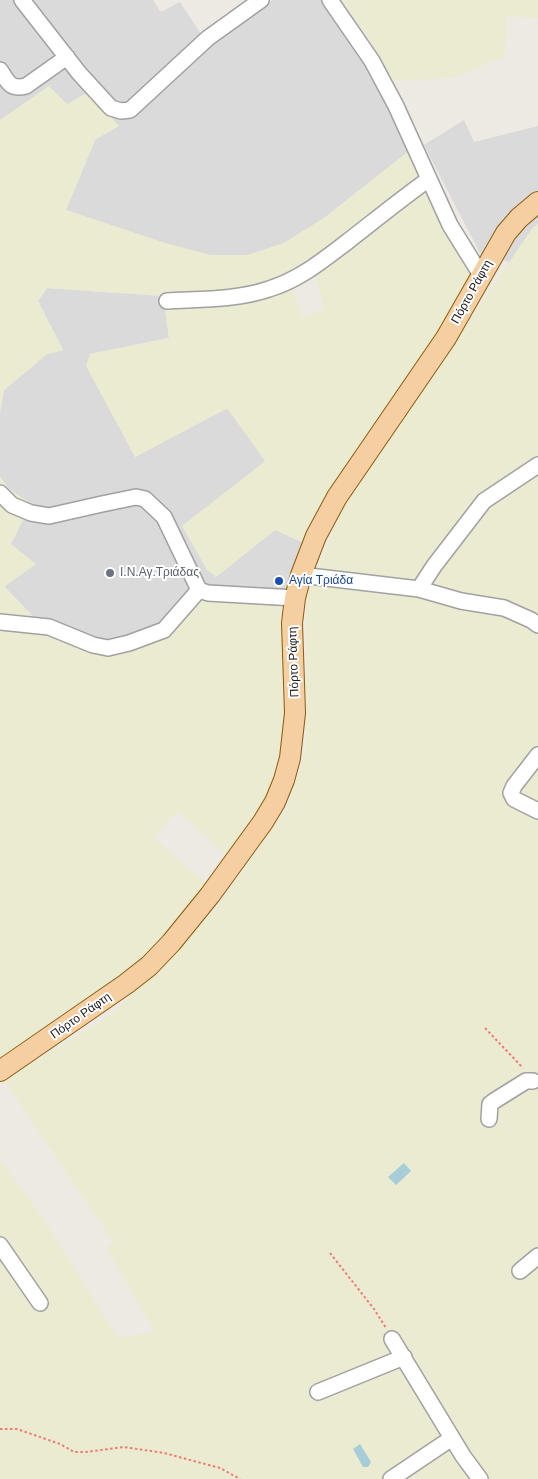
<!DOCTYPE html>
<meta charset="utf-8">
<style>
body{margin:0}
canvas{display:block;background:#edeae3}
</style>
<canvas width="538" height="1479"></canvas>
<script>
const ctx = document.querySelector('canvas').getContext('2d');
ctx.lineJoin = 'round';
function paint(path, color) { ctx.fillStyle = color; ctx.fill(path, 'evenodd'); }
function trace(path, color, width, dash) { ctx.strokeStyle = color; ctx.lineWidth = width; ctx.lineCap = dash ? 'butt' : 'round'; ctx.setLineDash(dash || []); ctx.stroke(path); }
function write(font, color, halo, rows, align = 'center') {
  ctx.font = font + ' Helvetica,sans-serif'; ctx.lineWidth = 4; ctx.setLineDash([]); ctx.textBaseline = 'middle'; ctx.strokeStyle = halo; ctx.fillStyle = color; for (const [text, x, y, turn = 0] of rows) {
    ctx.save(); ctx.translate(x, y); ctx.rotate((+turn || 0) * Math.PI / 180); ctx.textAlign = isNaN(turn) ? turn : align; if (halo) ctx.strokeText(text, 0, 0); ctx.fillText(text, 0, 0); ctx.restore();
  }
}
paint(new Path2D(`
 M0 0H153L161 12 180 2 209 46 272 0H323L353 44 384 96 409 151 324 218 284 243 248 255H210L165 243 66 210 95 140 67 104 0 120Z
 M464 120 474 142 538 126V224L532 229 509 263 488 251 481 255 424 145Z
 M47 288 163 296 169 338 90 354 135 457 228 408 266 461 216 577 275 530 302 542 289 594 205 586 167 635 110 652 50 634 4 586 11 544 31 504 9 489 0 477V412L4 390 47 354 63 350 38 301Z`), '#dbdada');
paint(new Path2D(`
 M342 0H538V18L507 16 505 56 453 78 393 81 370 40Z
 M49 86 67 104 89 92 119 126 95 140 66 210 165 243 210 255H248L284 243 324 218 409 151 424 178 313 263 260 287 163 296 47 288 38 301 63 350 47 354 4 390 0 412V120Z
 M428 187 472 268 470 282 455 309 334 488 302 542 275 530 216 577 207 570 182 526 265 461 227 408 135 457 86 366 90 354 169 338 165 306 234 303 293 288 302 318 324 310 315 275Z
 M538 224V1479H0V1159L43 1218 118 1338 155 1332 107 1249 113 1242 4 1080 112 1014 217 907 286 809 306 751V598L345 502 532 229Z
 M0 477 9 489 31 504 11 544 36 564 4 587 50 634 93 650 167 635 197 597 274 605 283 611 287 619 288 710 284 750 273 786 258 817 228 858 178 811 153 837 207 884 174 926 132 970 0 1062Z`), '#eaebd0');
paint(new Path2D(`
 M404 1163 411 1171 396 1185 388 1177Z
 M360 1444 371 1462 368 1467H363L353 1449Z`), '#a7ced8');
const minor = new Path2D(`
 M22 0 79 73 111 108 121 111 130 110 208 38 261 0
 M330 0 372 61 396 106 450 225 481 275
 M0 70C8 82 10 90 26 86L67 57
 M167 301C201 299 237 300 269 289 299 280 322 261 347 242 374 221 401 199 429 179
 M0 493 12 505 31 513 49 516 102 504 136 497 145 499 164 517 199 590
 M301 575 419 589 461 601 504 608 531 620 538 625
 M419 589 434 566 484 501 538 465
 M0 622 49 627 93 645 108 648 129 643 164 630 199 590 208 593 295 598
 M538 755 514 786 511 793 514 799 538 811
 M489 1119 490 1104 494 1101 526 1081H533
 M0 1245 40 1303
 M520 1271 538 1256
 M392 1339 463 1456 480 1479
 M318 1392 404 1357
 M391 1479 452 1438`);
const major = new Path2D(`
 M0 1071 126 984 149 966 171 943 210 895 263 822 275 802 284 780 290 758 295 713 292 623 295 598 301 575 316 536 337 497 446 338 506 233 519 218 538 202`);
trace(minor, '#a1a1a1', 18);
trace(major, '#8b5c0b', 22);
trace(new Path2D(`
 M485 1028 523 1068
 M330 1253 374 1309 386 1328
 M0 1429H17L60 1444 74 1452H86L124 1447 164 1453 220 1468 240 1479`), '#ef7b73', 2, [2.5, 2.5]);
trace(minor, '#fff', 15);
trace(major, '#f5cea1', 20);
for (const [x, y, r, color] of [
 [110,573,5,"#6b7280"],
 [279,581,5,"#1a4fb4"]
]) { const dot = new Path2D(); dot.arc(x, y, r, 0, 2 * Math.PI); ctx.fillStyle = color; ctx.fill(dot); trace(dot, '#fff', 2); }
write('12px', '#1d1d1d', '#fff', [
 ["Πόρτο Ράφτη",472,292,-61],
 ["Πόρτο Ράφτη",294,662,-92],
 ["Πόρτο Ράφτη",81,1016,-35]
]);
write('12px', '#5b616d', '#fff', [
 ["Ι.Ν.Αγ.Τριάδας",120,573]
], 'left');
write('12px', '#164399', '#fff', [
 ["Αγία Τριάδα",289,581]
], 'left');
</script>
